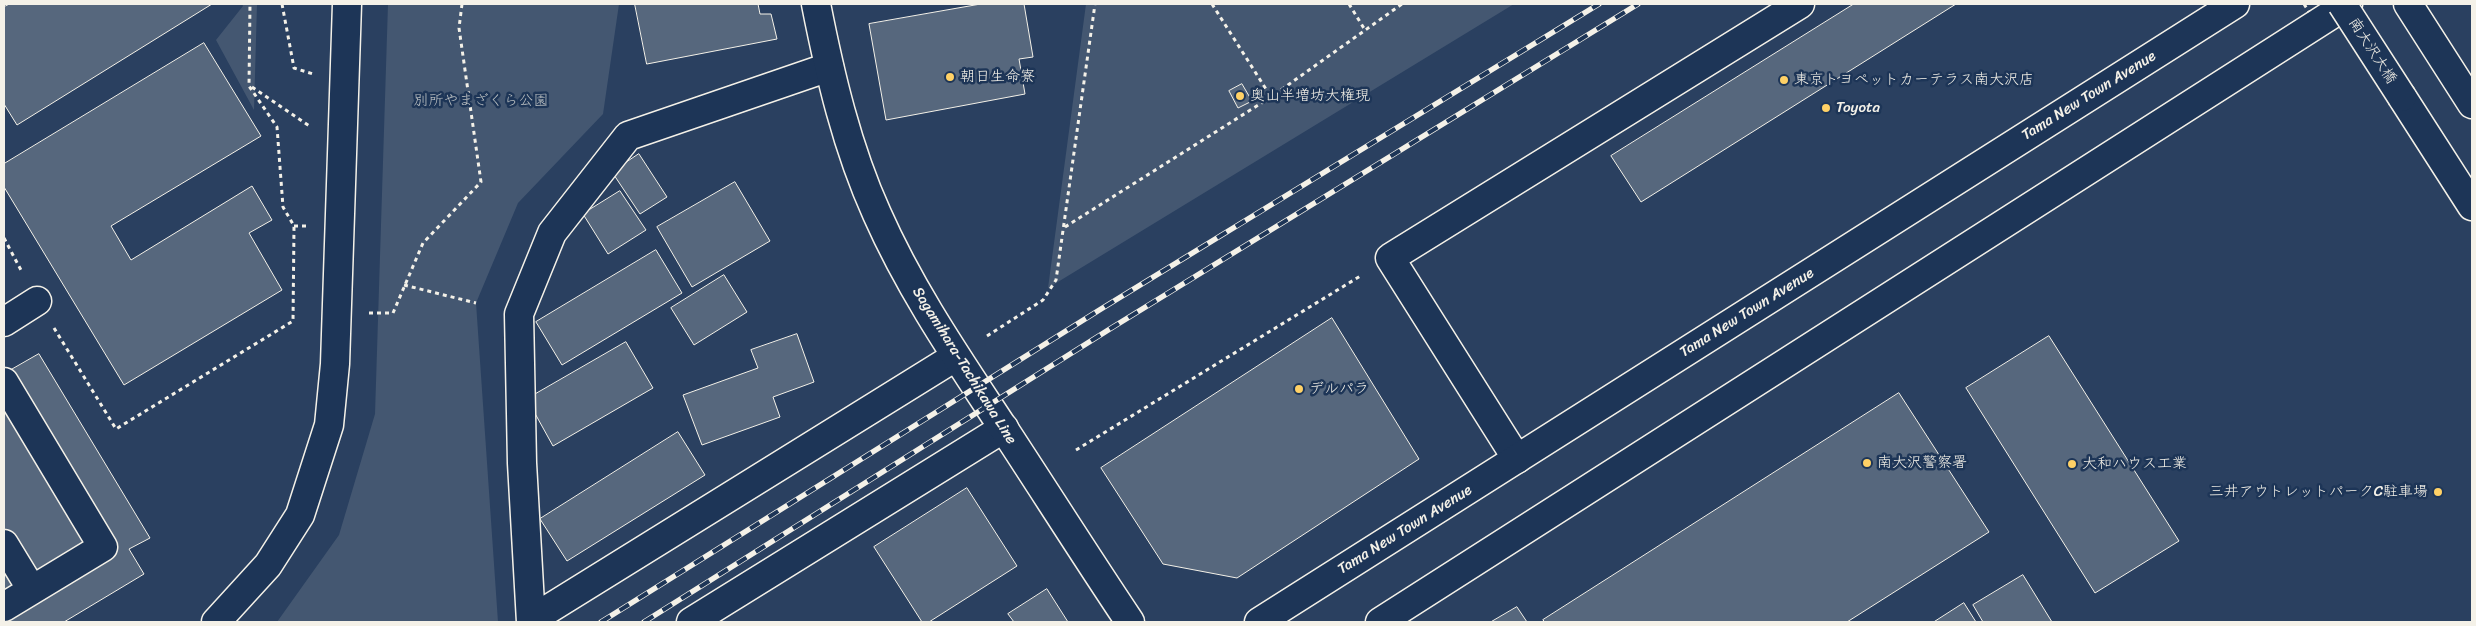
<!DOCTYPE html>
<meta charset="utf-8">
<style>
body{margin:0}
#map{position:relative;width:2476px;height:626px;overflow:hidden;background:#2a4060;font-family:Sriracha,sans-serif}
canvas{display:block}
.frame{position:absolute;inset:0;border:5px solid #f4f1e8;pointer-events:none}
</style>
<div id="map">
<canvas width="2476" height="626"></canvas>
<div class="frame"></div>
</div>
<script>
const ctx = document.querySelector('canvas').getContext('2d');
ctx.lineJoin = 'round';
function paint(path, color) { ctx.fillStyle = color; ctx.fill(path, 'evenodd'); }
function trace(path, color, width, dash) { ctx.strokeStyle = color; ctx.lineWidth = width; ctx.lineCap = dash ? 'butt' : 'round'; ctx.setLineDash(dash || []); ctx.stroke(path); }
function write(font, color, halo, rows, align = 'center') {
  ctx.font = font + ' Sriracha,"Klee One",sans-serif'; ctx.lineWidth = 5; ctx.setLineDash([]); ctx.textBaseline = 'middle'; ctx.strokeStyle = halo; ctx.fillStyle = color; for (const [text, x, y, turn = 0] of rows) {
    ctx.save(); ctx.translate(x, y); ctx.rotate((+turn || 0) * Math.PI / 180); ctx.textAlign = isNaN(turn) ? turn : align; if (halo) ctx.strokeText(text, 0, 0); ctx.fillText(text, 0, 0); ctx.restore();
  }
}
paint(new Path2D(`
 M242 4H257L254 110 216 40 243 6Z
 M388 4H619L603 114 518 203 476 303 498 622H277L339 535 375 414Z
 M1086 4H1514L1048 288Z`), '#445771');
const building = new Path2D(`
 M10 4H212L17 125 4 104V7Z
 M635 4H758L760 14H771L777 39 647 64Z
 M981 4H1024L1033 57 1019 59 1025 94 886 120 869 24Z
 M1854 4H1956L1641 202 1611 156Z
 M204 43 261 136 111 226 131 260 252 186 272 220 249 233 282 290 124 385 4 187V164Z
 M1242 84 1252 101 1238 108 1229 91Z
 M639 154 667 197 640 214 612 172Z
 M735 182 770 241 692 287 657 227Z
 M620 191 646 230 608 254 583 214Z
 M656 250 682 293 562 365 536 322Z
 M724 275 747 312 694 345 671 308Z
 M1332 318 1419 459 1237 578 1163 564 1101 468Z
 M797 334 814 382 773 397 780 417 702 445 683 395 758 368 751 350Z
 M2049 336 2179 541 2095 593 1966 388Z
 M626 342 653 388 553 446 527 399Z
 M39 354 150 538 129 549 144 574 64 622H4V374Z
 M1899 393 1989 532 1847 622H1545L1543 620Z
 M678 432 705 475 567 561 540 519Z
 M967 488 1017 566 929 622H922L874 547Z
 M2023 575 2052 622H1983L1973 605Z
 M1047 589 1068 622H1014L1008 614Z
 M1964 603 1976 622H1934Z
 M1517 607 1527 622H1491Z`);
paint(building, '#56677d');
trace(building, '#f4f1e8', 1);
const minor = new Path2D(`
 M2408 4 2472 104
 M2402 97 2472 206
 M4 322 37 301
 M4 382 103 547 4 607
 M1517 459 1390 258 1800 4
 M4 544 32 590
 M531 620 955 357
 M216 622 268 565 300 515 329 425 335 364 347 4
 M531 622 522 463 519 314 552 233 628 136 829 67
 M691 622 1004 428`);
const major = new Path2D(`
 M816 4C830 75 847 148 877 214 911 291 958 359 1004 429 1046 493 1087 558 1130 622
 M1259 622 2235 4
 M1380 622 2348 4`);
trace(minor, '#f4f1e8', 31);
trace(major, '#f4f1e8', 31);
trace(new Path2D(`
 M282 4 294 68 313 74
 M1212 4 1271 97
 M1349 4 1365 30
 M252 87 311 127
 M294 226H309
 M1065 227 1271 97 1402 4
 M4 238 22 272
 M404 285 476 303
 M369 313H393L423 243 481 182 459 28 462 4
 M54 328 116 429 293 321 294 226 283 207 277 127 249 86 250 4
 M987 336 1043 300 1056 280 1095 4
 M1076 450 1362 275`), '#f4f1e8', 3, [4, 4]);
trace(minor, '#1d3557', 28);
trace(major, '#1d3557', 28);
const rail = new Path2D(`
 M601 622 1101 309 1599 4
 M644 622 1113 327 1638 4`);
trace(rail, '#f4f1e8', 5.5);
trace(rail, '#1d3557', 4, [11]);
const minorBridge = new Path2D(`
 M2342 4 2402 97`);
trace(minorBridge, '#f4f1e8', 31, []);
trace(new Path2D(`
 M2304 4 2309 12`), '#f4f1e8', 3, [4, 4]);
trace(minorBridge, '#1d3557', 28);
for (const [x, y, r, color] of [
 [950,77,5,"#ffd166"],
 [1784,80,5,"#ffd166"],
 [1240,96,5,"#ffd166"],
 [1826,108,5,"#ffd166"],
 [1299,389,5,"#ffd166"],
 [1867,463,5,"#ffd166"],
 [2072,464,5,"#ffd166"],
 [2438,492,5,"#ffd166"]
]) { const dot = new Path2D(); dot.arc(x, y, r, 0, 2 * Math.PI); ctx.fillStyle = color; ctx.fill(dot); trace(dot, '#1d3557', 2); }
write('15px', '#f4f1e8', '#1d3557', [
 ["南大沢大橋",2372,51,57],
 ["Tama New Town Avenue",2089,96,-32],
 ["Tama New Town Avenue",1747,313,-32],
 ["Sagamihara-Tachikawa Line",964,366,58],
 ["Tama New Town Avenue",1405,530,-32]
]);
write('15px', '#f4f1e8', '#1d3557', [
 ["朝日生命寮",960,77],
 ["東京トヨペットカーテラス南大沢店",1794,80],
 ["奥山半増坊大権現",1250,96],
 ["Toyota",1836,108],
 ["デルパラ",1309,389],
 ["南大沢警察署",1877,463],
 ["大和ハウス工業",2082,464],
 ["三井アウトレットパークC駐車場",2428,492,"right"]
], 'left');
write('15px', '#bfc3c4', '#1d3557', [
 ["別所やまざくら公園",481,101]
]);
</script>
